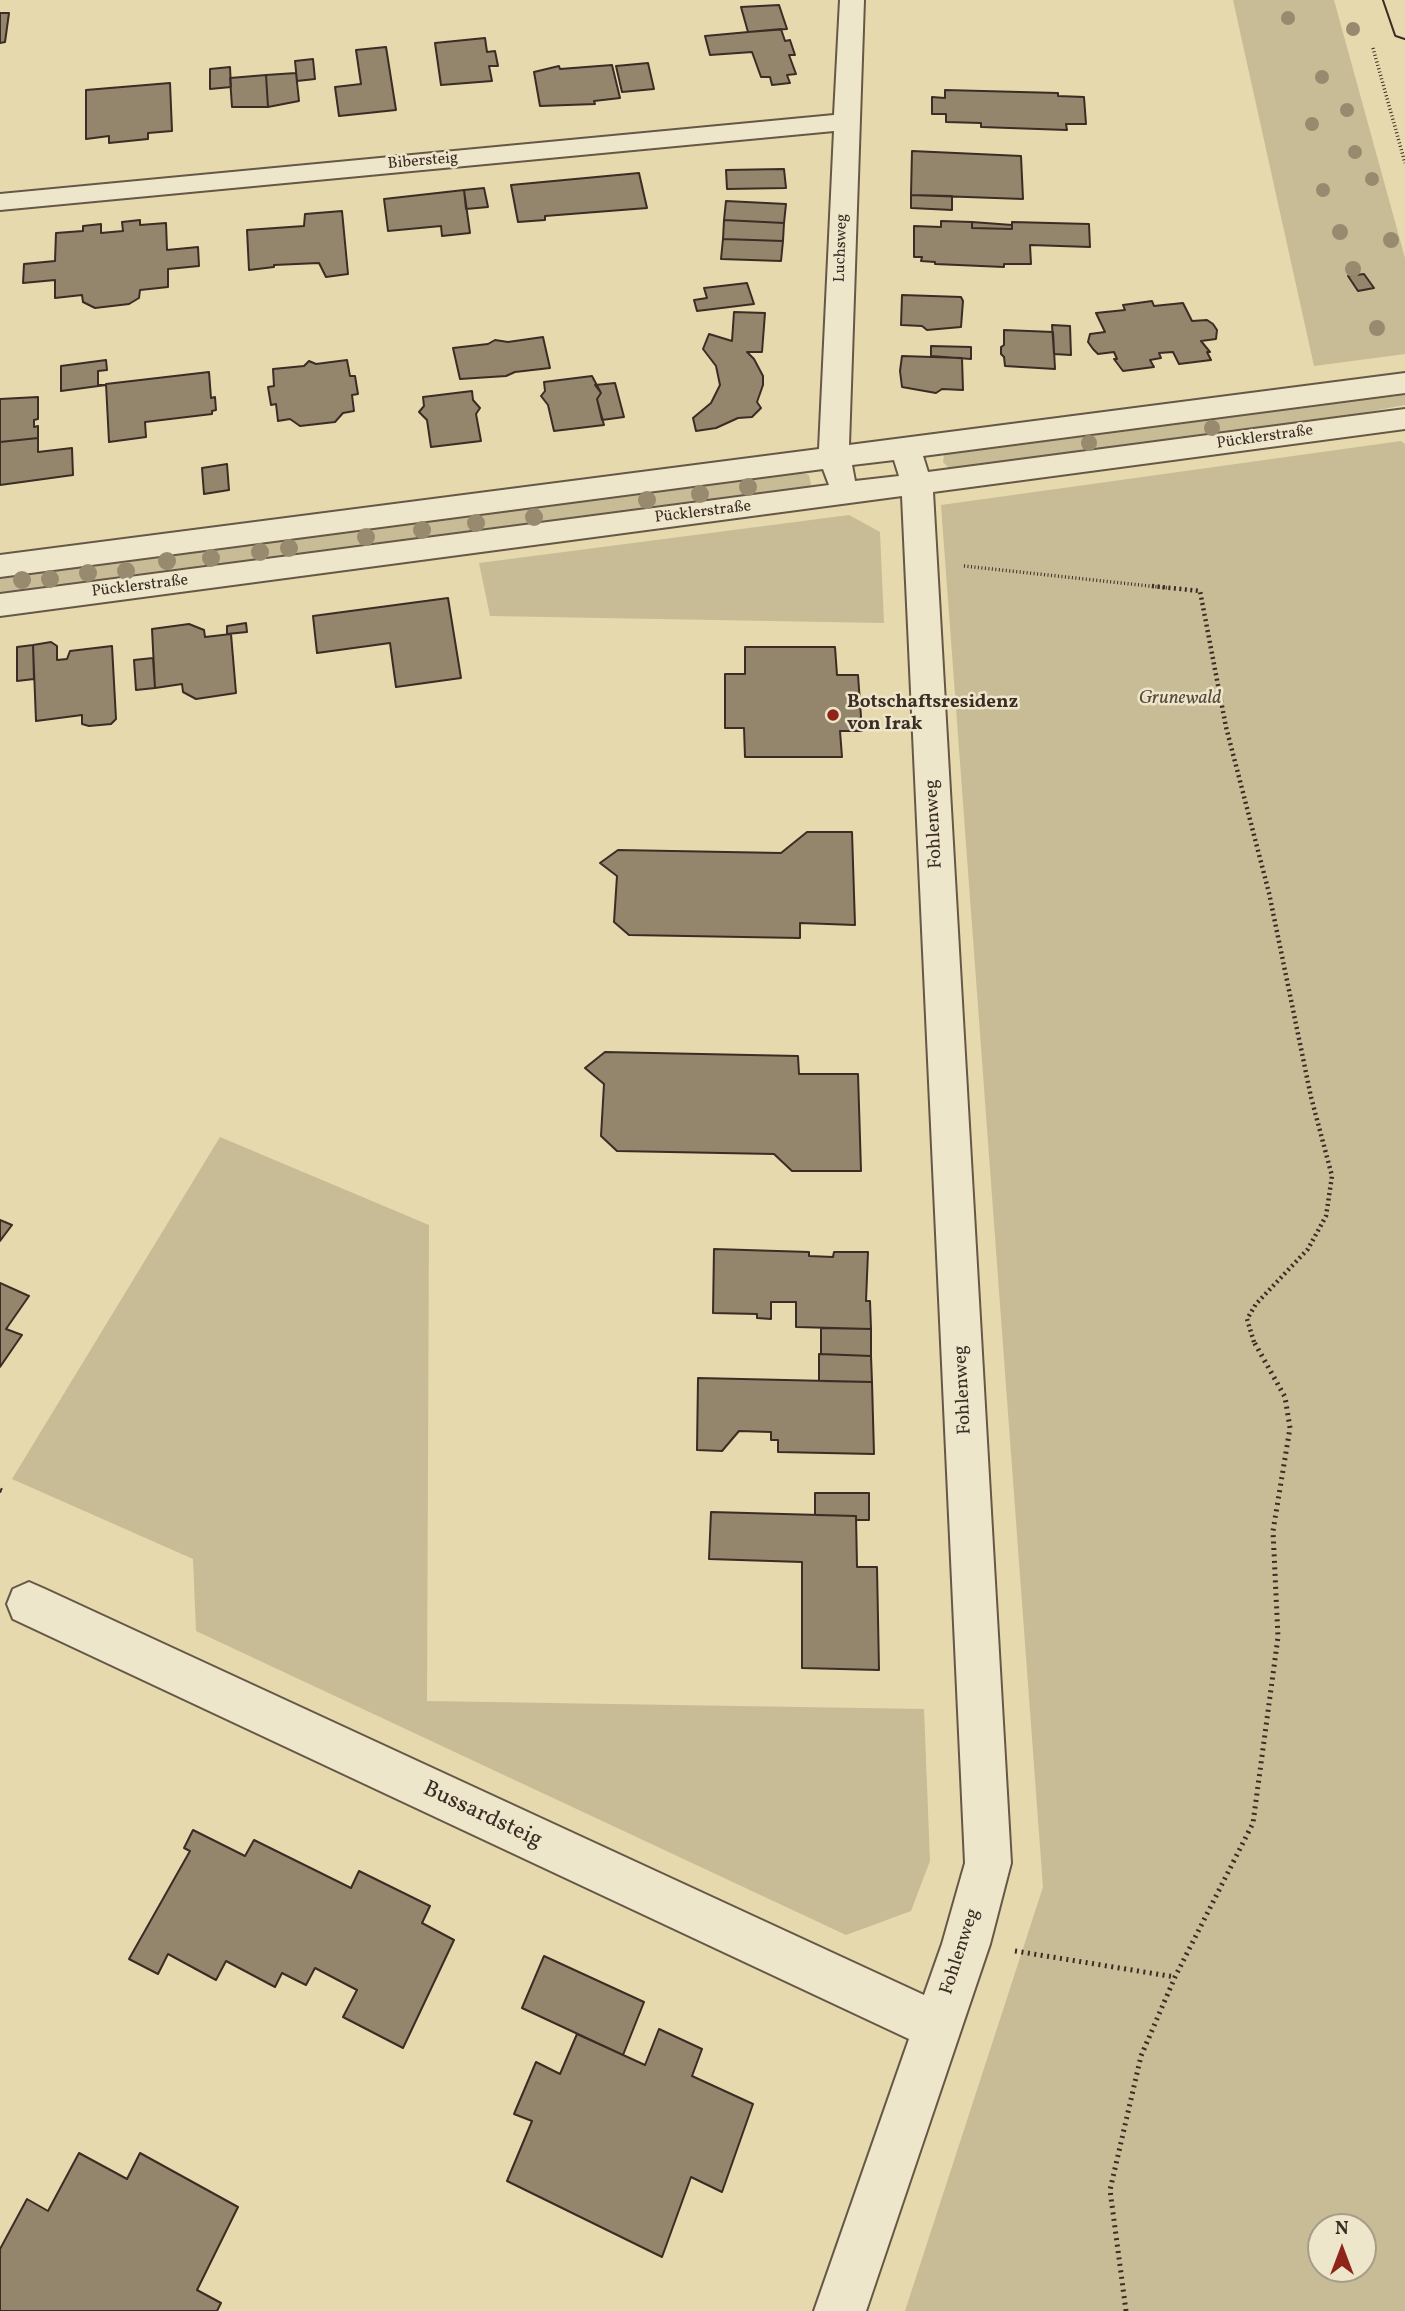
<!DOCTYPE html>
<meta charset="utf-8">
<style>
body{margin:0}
#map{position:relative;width:1405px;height:2311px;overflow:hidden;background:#e5d9ad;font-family:Vollkorn,serif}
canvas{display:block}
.north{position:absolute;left:1307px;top:2213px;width:70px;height:70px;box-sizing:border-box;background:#eee6ca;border:2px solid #a69c88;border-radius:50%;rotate:0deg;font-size:19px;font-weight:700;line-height:28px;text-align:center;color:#3b2c25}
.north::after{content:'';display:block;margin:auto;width:24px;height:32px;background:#8f2418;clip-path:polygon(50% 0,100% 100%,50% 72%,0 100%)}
</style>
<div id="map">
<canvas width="1405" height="2311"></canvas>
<div class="north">N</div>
</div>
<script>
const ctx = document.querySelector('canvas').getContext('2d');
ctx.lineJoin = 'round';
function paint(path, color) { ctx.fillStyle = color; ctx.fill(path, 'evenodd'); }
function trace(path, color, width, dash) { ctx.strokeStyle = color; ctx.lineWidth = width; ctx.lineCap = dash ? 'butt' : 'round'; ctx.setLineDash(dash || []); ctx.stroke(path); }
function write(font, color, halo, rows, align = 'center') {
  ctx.font = font + ' Vollkorn,serif'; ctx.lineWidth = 5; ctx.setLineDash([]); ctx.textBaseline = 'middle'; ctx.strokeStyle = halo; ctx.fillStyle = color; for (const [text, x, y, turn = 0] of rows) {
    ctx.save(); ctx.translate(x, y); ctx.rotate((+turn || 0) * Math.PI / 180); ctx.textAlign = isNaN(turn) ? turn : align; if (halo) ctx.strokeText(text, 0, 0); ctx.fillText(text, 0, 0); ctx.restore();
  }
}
paint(new Path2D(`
 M1233 0H1334L1405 258V354L1314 366Z
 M1405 394V405L1301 424 955 468H949L943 462 944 455 949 454Z
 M1401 441 1405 444V2311H905L1043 1887 941 505ZM1321 2227H1363V2269H1321Z
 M800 472 809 475 811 484 809 487 0 593V576Z
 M849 515 880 532 884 623 490 616 479 563Z
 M220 1137 429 1225 427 1701 924 1709 930 1861 911 1911 846 1935 196 1631 193 1559 12 1479Z`), '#c8bc96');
const building = new Path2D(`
 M779 5 787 29 748 32 741 7Z
 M0 13H9L5 42 0 43Z
 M781 29 785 41 790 40 795 55H789L796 74 787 75 790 83 772 85 770 77H761L752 52 710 55 705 36Z
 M485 38 487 52 495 51 498 66H489L492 81 441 85 435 43Z
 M386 47 396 110 339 116 335 87 361 84 356 50Z
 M313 59 315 79 297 81 295 61Z
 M648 63 654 89 622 92 616 66Z
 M612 65 620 98 594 101 595 104 540 106 534 72 559 66 560 69Z
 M230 67 231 87 210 89V69Z
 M296 73 299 101 268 107 266 75Z
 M266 75 268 107H232L230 78Z
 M170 83 172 131 148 133V139L109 143V136L86 139V90Z
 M945 90 1058 93V96L1084 97 1086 124H1066L1067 130 981 127V123L946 122V114H932V97L945 98Z
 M912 151 1021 156 1023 199 911 195Z
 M784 169 786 188 727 189 726 170Z
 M639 173 647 208 545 216V220L518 222 511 185Z
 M484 188 488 207 466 209 464 190Z
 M464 190 470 233 442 236 441 226 388 231 384 199Z
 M911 195 952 196V210L911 208Z
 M726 201 786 204 784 223 724 220Z
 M342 211 348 274 326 277 319 263 274 265V267L249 270 247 230 304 226 305 214Z
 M140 220V225L166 223 167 250 198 247 199 266 168 269V287L140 290 139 298 129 304 95 308 83 302 82 295 55 298V280L23 283 24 264 55 261 56 233 83 231V226L101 224V233L123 231 122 222Z
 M724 220 784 223 783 241 723 239Z
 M941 221 972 222V228L1012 229V222L1089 224 1090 247 1030 245 1031 264H1004V267L935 264V262L921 261 922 257H914V226L941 227Z
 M972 222 1012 225V229L972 228Z
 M723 239 783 241 781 261 721 259Z
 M1364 274 1374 288 1358 291 1348 276Z
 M747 283 754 304 697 311 694 300 707 298 704 288Z
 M902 295 961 297 963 301 961 327 927 330 922 326 901 325Z
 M1152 301 1154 306 1183 303 1192 321 1207 320 1213 324 1217 330 1216 339 1201 341 1210 352H1207L1211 360 1179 364 1173 352 1159 353 1161 358 1150 360 1154 367 1123 371 1114 359H1117L1114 352 1098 354 1093 349 1088 342 1090 334 1105 332 1096 313 1125 310 1123 305Z
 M734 312 765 313 762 352H747L754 359 763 376V385L757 402 761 408 752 417 738 418 716 428 696 431 693 418 711 403 720 385 716 366 703 349 709 334 732 341Z
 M1052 325 1070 326 1071 355 1054 354Z
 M1004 330 1053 332 1055 369 1005 366 1004 357 1001 354V347L1004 345Z
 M543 337 550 368 515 372 506 376 460 379 453 348 488 344 495 340 508 342Z
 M931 346 971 347V359L931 356Z
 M902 356 962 358 963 390 942 389 936 393 902 387 900 371Z
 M106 360 107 370 98 371V385H106L61 391V366Z
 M347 360 350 376H355L358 394 352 395 354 411 343 413 335 422 300 426 290 419 278 421 276 404 271 405 268 387 274 386 273 369 304 366 309 361 316 364Z
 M209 372 211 398 215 397 216 410 212 411V414L145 422 146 437 109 442 106 384Z
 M592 376 601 393 597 399 604 425 554 431 548 405 541 396 545 391 544 382Z
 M615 383 624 417 602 420 597 399 601 393 595 385Z
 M472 391 473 400 480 408 476 414 481 441 431 447 427 420 419 412 424 406 423 397Z
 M38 397V419L34 420V427L38 426V438L0 442V399Z
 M38 438V452L72 448 73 475 0 485V442Z
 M227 464 229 490 204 494 202 468Z
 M448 598 461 678 396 687 390 643 317 653 313 616Z
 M246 623 247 632 227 634V626Z
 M189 624 204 630 205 637 231 634 236 693 196 699 183 692 182 684 155 688 152 629Z
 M51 642 57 646V660L67 659 70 651 112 646 116 719 111 724 89 726 82 724V715L36 721 33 645Z
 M33 645 34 679 17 681V647Z
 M745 647H835L837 675H858L862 731H840L842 757H745L744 728H725V674H745Z
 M153 658 155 688 136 690 134 660Z
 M807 832H852L855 925 800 923V938L629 935 614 922 617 876 600 863 618 850 781 853Z
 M605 1052 798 1056 799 1074H858L861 1171H792L774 1154 617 1151 601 1136 604 1084 585 1068Z
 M0 1220 12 1225 0 1241Z
 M714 1249 809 1252V1256L833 1257 834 1252H868L866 1301H870L871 1329 796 1327V1302H771V1319L757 1318V1314L713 1313Z
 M0 1283 29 1296 6 1329 22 1335 0 1367Z
 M821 1328 871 1329V1356L821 1354Z
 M819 1354 871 1356 872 1382 819 1381Z
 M698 1378 872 1382 874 1454 778 1452V1440H771V1432L739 1431 722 1451 697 1450Z
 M815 1493H869V1520H856V1516L815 1515Z
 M711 1512 856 1516 857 1567H877L879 1670 802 1668V1562L709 1559Z
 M193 1830 245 1856 254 1840 351 1888 359 1871 430 1906 422 1923 454 1940 403 2048 343 2017 357 1990 315 1968 306 1985 282 1973 275 1987 226 1961 216 1980 168 1954 158 1974 129 1959 190 1851 184 1848Z
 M544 1956 644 2002 623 2055 522 2008Z
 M659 2029 702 2049 692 2076 753 2104 722 2192 691 2177 662 2257 507 2181 532 2121 514 2114 536 2062 560 2074 577 2034 645 2065Z
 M79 2153 127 2179 140 2153 238 2207 197 2290 221 2303 217 2311H0V2249L27 2199 48 2211Z`);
paint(building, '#93866c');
trace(building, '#3b2c25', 2);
const minor = new Path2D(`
 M840 0H864L849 445 1405 373V393L923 456 928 472 1405 409V429L933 492 1011 1863 990 1944 866 2311H814L909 2039 13 1619 7 1604 13 1589 29 1582 45 1589 924 1995 942 1944 965 1863 902 496 0 616V594L829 485 823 469 0 577V555L819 449 834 131 0 210V194L834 115ZM894 460 899 476 855 481 852 465Z`);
const major = new Path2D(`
 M1384 0H1405V38L1396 35Z`);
trace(minor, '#665747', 4);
trace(major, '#3b2c25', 4);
trace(new Path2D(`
 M1373 48 1405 163
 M964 566 1168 588`), '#3b2c25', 3.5, [1, 2.5]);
trace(new Path2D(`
 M1152 586 1200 591 1226 727 1269 893 1311 1097 1332 1176 1326 1216 1308 1249 1256 1304 1247 1319 1254 1342`), '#3b2c25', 4.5, [2, 3.5]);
trace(new Path2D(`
 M0 1490 5 1492
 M1015 1951 1175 1977
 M1126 2311 1110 2190 1141 2056 1175 1977 1253 1823 1278 1637 1273 1531 1290 1428 1285 1397 1253 1340`), '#3b2c25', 5, [2, 4.5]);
paint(minor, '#eee6ca');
paint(major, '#e5d9ad');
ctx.fillStyle = '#978a6f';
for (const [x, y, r] of [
 [1288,18,7],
 [1353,29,7],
 [1322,77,7],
 [1347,110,7],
 [1312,124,7],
 [1355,152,7],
 [1372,179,7],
 [1323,190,7],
 [1340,232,8],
 [1391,240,8],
 [1353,269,8],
 [1377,328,8],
 [1212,428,8],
 [1089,443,8],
 [748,487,9],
 [700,494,9],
 [647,500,9],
 [534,517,9],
 [476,523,9],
 [422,530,9],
 [366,537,9],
 [289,548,9],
 [260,552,9],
 [211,558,9],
 [167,561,9],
 [126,571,9],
 [88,573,9],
 [50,579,9],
 [22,580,9]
]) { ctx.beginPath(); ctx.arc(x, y, r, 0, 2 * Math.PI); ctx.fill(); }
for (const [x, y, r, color] of [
 [833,715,7,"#8f2418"]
]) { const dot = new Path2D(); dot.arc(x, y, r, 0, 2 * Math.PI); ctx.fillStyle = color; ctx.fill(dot); trace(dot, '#eee6ca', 2.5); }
write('16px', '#3b2c25', '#eee6ca', [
 ["Bibersteig",423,162,-5],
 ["Luchsweg",842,248,-88],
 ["Pücklerstraße",1265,438,-8],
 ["Pücklerstraße",703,513,-7],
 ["Pücklerstraße",140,587,-7]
]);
write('italic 19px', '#57493c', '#eee6ca', [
 ["Grunewald",1180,700]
]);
write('bold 19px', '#3b2c25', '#eee6ca', [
 ["Botschaftsresidenz",847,704],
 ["von Irak",847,726]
], 'left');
write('19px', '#3b2c25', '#eee6ca', [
 ["Fohlenweg",935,824,-93],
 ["Fohlenweg",964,1390,-93],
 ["Fohlenweg",961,1952,-72]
]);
write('23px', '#3b2c25', '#eee6ca', [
 ["Bussardsteig",482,1816,25]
]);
</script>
